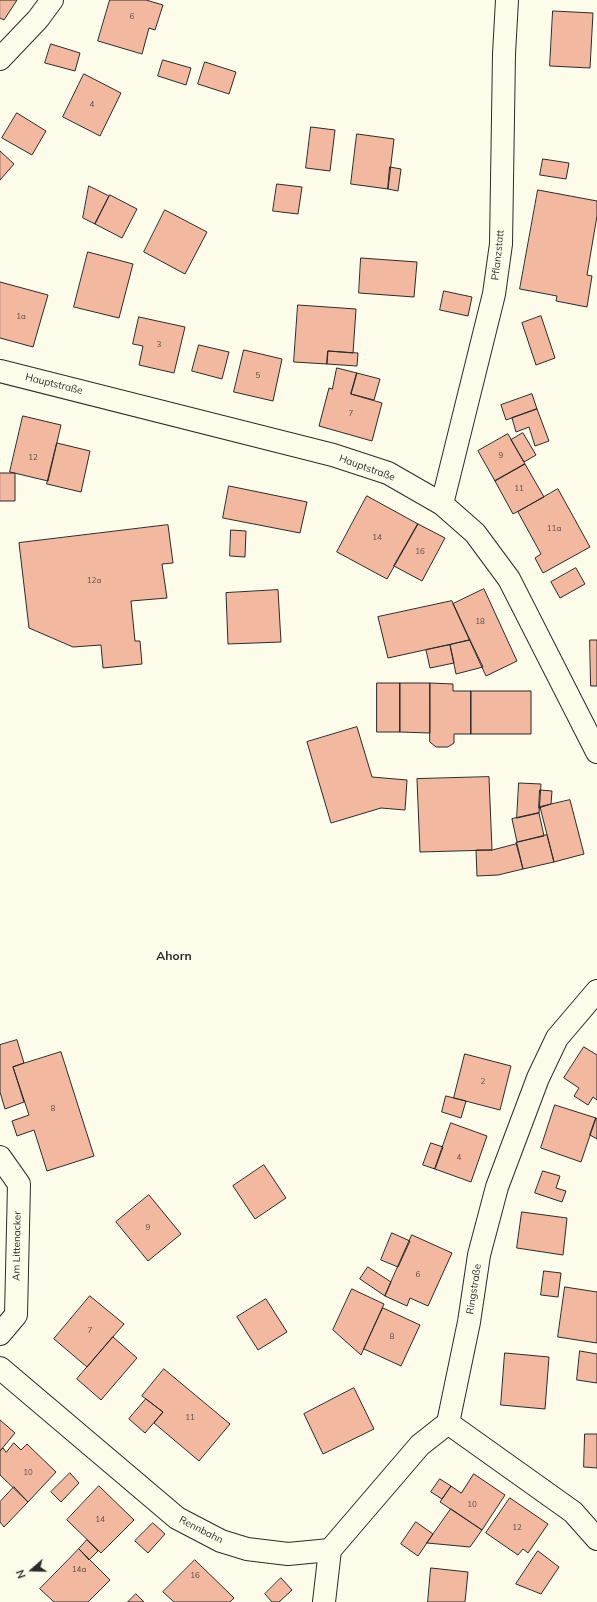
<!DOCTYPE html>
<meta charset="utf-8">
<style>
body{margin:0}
#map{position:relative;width:597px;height:1602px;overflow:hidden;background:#fdfbea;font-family:Mulish,sans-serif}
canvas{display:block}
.north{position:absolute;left:12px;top:1550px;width:40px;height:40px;-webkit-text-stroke:3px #fdfbea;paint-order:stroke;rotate:250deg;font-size:11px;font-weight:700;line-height:16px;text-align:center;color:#2b2b2b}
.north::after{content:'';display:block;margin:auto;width:14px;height:18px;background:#2b2b2b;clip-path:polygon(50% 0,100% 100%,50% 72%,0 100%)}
</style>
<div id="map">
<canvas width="597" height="1602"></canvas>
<div class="north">N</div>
</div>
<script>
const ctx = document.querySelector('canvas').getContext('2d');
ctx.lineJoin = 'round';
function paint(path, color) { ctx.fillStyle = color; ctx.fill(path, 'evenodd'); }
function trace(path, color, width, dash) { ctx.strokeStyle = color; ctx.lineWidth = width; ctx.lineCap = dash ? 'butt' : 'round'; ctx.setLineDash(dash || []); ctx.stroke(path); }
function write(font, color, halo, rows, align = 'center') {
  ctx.font = font + ' Mulish,sans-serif'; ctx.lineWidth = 3; ctx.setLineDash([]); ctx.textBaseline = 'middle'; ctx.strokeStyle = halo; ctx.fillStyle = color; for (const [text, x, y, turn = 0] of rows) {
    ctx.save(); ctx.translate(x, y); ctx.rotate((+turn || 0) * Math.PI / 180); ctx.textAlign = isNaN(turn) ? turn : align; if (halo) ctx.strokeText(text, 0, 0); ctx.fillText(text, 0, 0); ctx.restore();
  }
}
const building = new Path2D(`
 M0 0H17L4 20 0 18Z
 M110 0H146L163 5 155 30 149 28 142 54 98 41Z
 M553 11 593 13 590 68 550 66Z
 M51 44 80 53 75 71 45 63Z
 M163 60 191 68 186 85 158 76Z
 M205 62 236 72 229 94 198 84Z
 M84 74 121 93 100 136 63 117Z
 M17 113 46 131 32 155 2 138Z
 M311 127 335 130 330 171 306 168Z
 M357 134 394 139 388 189 351 184Z
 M0 151 14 164 0 180Z
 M543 159 569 163 566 179 540 175Z
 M390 167 401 169 398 191 388 189Z
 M277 184 302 187 298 214 273 211Z
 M89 186 109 196 95 224 83 218Z
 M538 190 597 201V216L587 275 592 276 587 307 556 301 557 296 520 289Z
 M110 195 137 209 122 238 95 224Z
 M165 210 207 232 185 274 144 252Z
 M88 252 133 264 119 318 74 307Z
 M361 258 417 262 414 297 359 293Z
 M0 282 48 295 33 347 0 338Z
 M444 291 472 297 468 316 440 310Z
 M298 305 356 309 353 353 328 351 327 364 294 362Z
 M541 316 555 358 536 365 522 323Z
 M139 317 185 327 174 373 139 365 143 346 133 344Z
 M199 345 229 352 222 379 192 371Z
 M244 350 282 359 273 401 234 392Z
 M328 351 358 353 357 366 327 364Z
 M337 368 357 373 351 394 382 403 372 441 319 426 329 388 332 389Z
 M357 373 380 379 374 400 351 394Z
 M532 394 537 409 506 420 501 405Z
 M537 409 549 441 535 446 529 427 516 432 512 418Z
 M23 416 61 425 48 481 10 472Z
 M523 433 536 455 524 462 511 440Z
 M508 434 525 464 495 481 478 451Z
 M57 443 90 451 81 492 47 484Z
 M525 464 544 497 513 514 495 481Z
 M0 473H15V501H0Z
 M229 486 307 502 300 533 223 518Z
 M558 489 590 547 543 573 535 558 541 554 518 512Z
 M367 496 418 524 387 579 337 552Z
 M418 524 445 538 422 581 394 566Z
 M168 525 173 563 162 564 167 598 131 601 135 641H140L142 664 103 668 101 645 73 647 29 628 19 543Z
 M231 530 246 531 245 557 230 556Z
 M576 568 585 584 560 598 551 582Z
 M484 589 517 661 486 676 453 604Z
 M278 590 281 642 228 644 226 593Z
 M452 601 470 640 388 658 378 617Z
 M470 640 483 667 456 674 450 645Z
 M590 640H597V686H591Z
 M450 645 454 663 430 668 426 650Z
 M377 683H400V732H377Z
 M400 683H430V733L400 732Z
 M430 683 453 684V691H471V734H454V743L448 747H436L430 742Z
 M471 691H531V734H471Z
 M357 727 372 777 407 780 405 810 381 808 331 823 307 742Z
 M489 777 492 850 420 852 417 779Z
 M519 783 541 784 539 813 517 818Z
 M540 790 552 791 551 804 539 808Z
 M570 800 584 854 554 862 540 807Z
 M539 813 544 836 517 842 512 819Z
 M547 835 554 862 523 869 516 843Z
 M517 844 523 869 498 875 477 876 476 850H492Z
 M17 1040 24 1063 13 1067 24 1102 5 1109 0 1092V1045Z
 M584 1047 597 1055V1100L593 1097 588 1105 574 1096 579 1088 564 1078Z
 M61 1052 94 1156 47 1171 34 1130 17 1136 12 1121 29 1115 13 1067Z
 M465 1054 511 1066 500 1110 454 1098Z
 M446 1096 466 1101 461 1118 442 1112Z
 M555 1105 596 1118 581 1162 541 1148Z
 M596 1118 597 1119V1139L590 1135Z
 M451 1123 487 1136 471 1182 435 1169Z
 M431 1143 443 1147 435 1169 423 1165Z
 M264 1165 286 1198 255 1219 233 1186Z
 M543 1171 560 1176 556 1188 566 1191 562 1202 535 1193Z
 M149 1195 181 1234 148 1261 116 1222Z
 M522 1212 567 1218 563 1255 517 1248Z
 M392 1233 410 1241 398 1267 381 1260Z
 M412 1235 452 1253 428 1306 410 1298 407 1306 385 1296Z
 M368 1267 391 1282 385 1296 360 1279Z
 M544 1271 561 1273 558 1297 541 1295Z
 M565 1287 597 1292V1343L558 1337Z
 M352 1289 384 1304 361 1355 333 1330Z
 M90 1296 124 1324 87 1367 54 1339Z
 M266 1299 287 1332 258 1350 237 1317Z
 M383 1308 420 1325 401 1366 364 1349Z
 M113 1337 137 1358 101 1400 77 1379Z
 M580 1351 597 1354V1383L577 1380Z
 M505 1353 549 1357 545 1409 501 1405Z
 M164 1369 230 1424 199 1461 154 1423 163 1412 142 1396Z
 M354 1388 374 1429 323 1454 304 1414Z
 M146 1399 163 1412 145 1433 129 1419Z
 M0 1420 15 1433 0 1451Z
 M585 1434H597V1468L584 1467Z
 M14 1443 21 1450 27 1444 56 1472 28 1502 0 1475V1451L3 1448 6 1452Z
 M70 1473 79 1483 61 1502 51 1492Z
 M474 1474 505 1495 482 1530 440 1502 451 1486 461 1493Z
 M440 1479 451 1486 442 1499 431 1492Z
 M99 1486 134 1520 101 1553 67 1520Z
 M14 1487 28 1502 4 1527 0 1522V1502Z
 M510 1498 548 1524 528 1553 523 1549 518 1555 486 1533Z
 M451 1509 482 1530 470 1547 427 1543Z
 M416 1522 433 1534 418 1556 401 1544Z
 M153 1523 165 1534 148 1553 135 1541Z
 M87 1540 98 1551 89 1560 79 1549Z
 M79 1549 110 1580 88 1602H54L40 1589Z
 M538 1551 559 1567 541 1594 516 1584Z
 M195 1560 234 1598 230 1602H174L163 1592Z
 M431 1568 468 1572 465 1602H428Z
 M281 1578 292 1590 279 1602H272L265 1594Z
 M136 1594 144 1602H128Z`);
paint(building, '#f2b8a0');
trace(building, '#2b2b2b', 1);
const minor = new Path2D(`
 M0 59 38 19 52 0
 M0 371 333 455 388 473 442 504 475 533 509 579 597 752
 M442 504 494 294 501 244 504 54 507 0
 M597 991 557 1038 538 1078 497 1187 479 1255 469 1322 448 1423 573 1512 597 1539
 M0 1157 19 1184 16 1315 0 1334
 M0 1368 177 1518 221 1541 247 1549 288 1554 330 1550 420 1445 448 1423
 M324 1602 330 1550`);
trace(minor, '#2b2b2b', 24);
trace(minor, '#fdfbea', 22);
write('8px', '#5d4e48', null, [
 ["6",132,17],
 ["4",92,105],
 ["1a",21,317],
 ["3",159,345],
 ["5",258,376],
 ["7",351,414],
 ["9",501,456],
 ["12",33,458],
 ["11",519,489],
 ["11a",554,529],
 ["14",377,538],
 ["16",420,552],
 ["12a",94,581],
 ["18",480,622],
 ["2",483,1082],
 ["8",53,1109],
 ["4",459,1158],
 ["9",148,1228],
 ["6",418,1275],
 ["7",90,1331],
 ["8",392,1337],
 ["11",190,1418],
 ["10",28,1473],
 ["10",472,1505],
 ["14",100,1520],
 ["12",517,1528],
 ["14a",79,1570],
 ["16",195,1576]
]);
write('10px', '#2b2b2b', '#fdfbea', [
 ["Pflanzstatt",498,255,-84],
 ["Hauptstraße",54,384,14],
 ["Hauptstraße",367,468,20],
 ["Am Littenacker",17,1246,-89],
 ["Ringstraße",474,1289,-81],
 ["Rennbahn",201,1530,27]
]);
write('bold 12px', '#2b2b2b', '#fdfbea', [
 ["Ahorn",174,956]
]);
</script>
